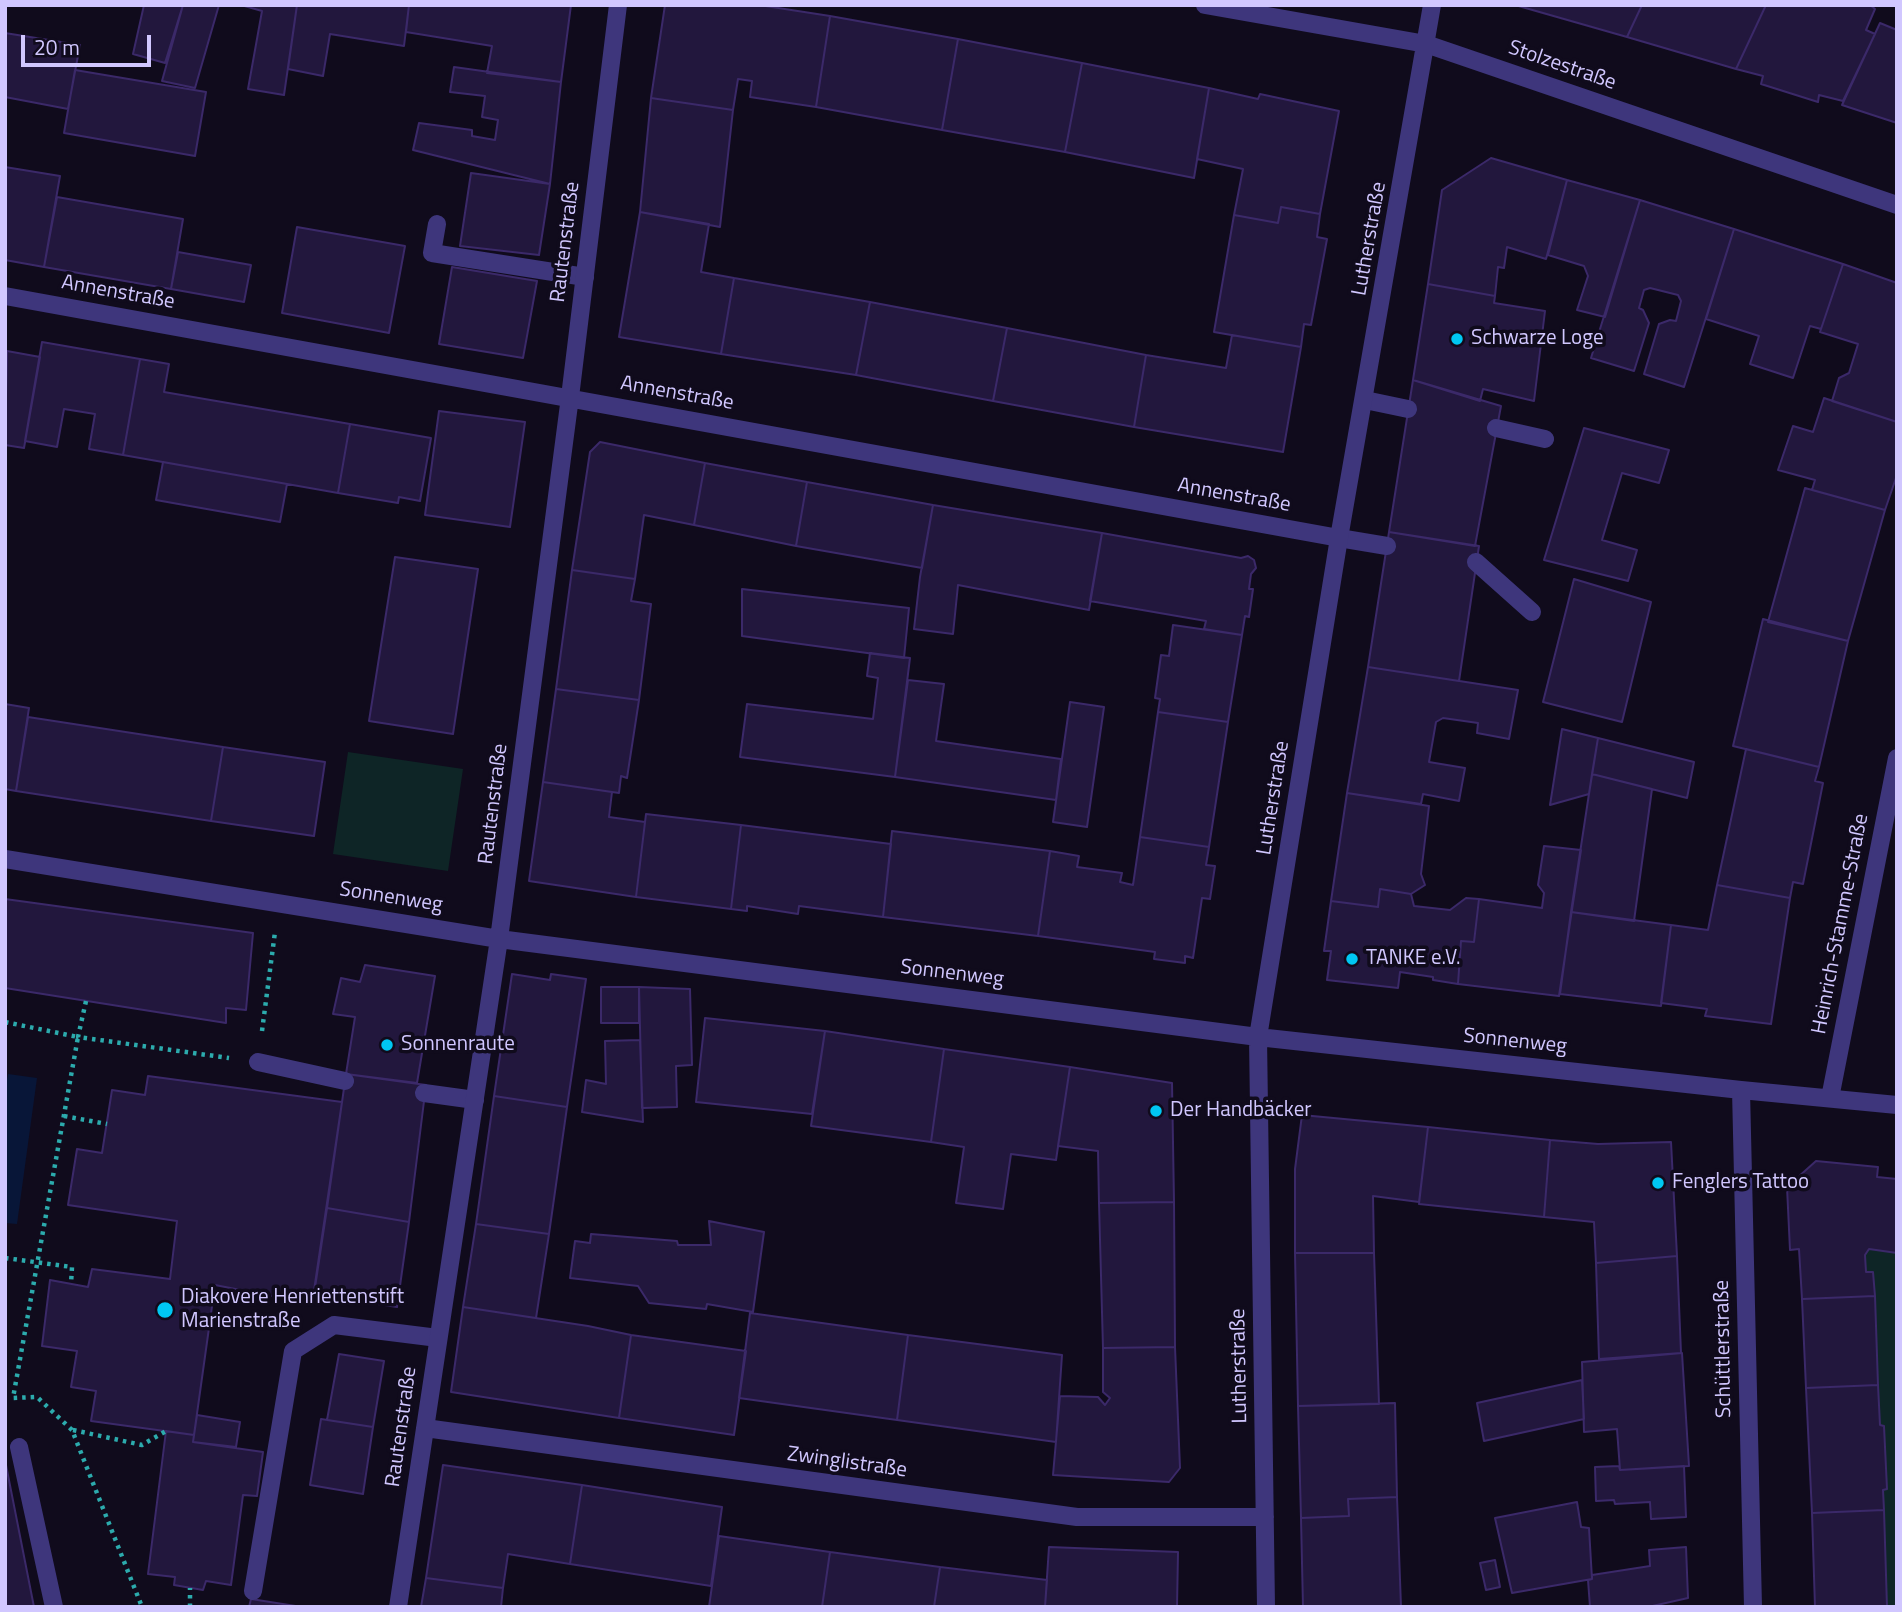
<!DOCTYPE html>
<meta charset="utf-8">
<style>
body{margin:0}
#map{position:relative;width:1902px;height:1612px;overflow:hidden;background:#100b1c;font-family:"Titillium Web",sans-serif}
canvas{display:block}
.frame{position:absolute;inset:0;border:7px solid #d1c7ff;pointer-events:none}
.scale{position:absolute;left:21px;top:35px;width:130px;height:32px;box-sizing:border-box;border:4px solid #d1c7ff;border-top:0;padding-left:9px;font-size:21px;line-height:24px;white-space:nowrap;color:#d1c7ff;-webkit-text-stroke:5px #100b1c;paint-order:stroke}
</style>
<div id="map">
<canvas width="1902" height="1612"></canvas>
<div class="frame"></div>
<div class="scale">20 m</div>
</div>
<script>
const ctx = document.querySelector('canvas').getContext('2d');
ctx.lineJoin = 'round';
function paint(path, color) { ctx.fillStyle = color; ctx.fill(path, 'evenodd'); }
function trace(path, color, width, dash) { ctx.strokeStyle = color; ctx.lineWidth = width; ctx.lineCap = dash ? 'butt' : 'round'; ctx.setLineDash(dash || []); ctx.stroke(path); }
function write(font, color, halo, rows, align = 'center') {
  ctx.font = font + ' "Titillium Web",sans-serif'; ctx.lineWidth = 7; ctx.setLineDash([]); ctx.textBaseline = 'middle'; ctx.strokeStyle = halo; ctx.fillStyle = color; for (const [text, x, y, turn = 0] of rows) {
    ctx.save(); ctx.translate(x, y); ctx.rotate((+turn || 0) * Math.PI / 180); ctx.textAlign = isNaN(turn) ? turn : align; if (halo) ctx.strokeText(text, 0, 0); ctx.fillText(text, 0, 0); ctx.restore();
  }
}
paint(new Path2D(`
 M348 752 463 769 448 871 333 854Z
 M1869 1249 1897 1253V1607H1887L1883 1490 1887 1488 1884 1426 1880 1425 1873 1272H1866L1865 1255Z`), '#0e2526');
paint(new Path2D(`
 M8 1074 37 1078 17 1224 5 1223V1091Z`), '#081638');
const building = new Path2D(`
 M144 5H183L165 63 133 54Z
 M183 5H219L195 88 162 81Z
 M241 5H297L284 95 248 89 262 11Z
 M297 5H409L404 46 330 34 323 76 288 69Z
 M409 5H571L561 82 487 73 492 46 406 32Z
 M665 5H759L830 16 816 107 750 97 752 81 738 79 733 110 651 98Z
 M1515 5H1642L1627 37Z
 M1642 5H1766L1736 69 1627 37Z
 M1766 5H1870L1875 9 1866 30 1875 34 1843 101 1819 95 1818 102 1761 84 1763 76 1736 69Z
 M830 16 958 39 942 130 816 107Z
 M1880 23 1897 30V123L1842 105Z
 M5 33 80 45 68 109 5 97Z
 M958 39 1082 63 1065 152 942 130Z
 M1082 63 1209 88 1194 178 1065 152Z
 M454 67 561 82 550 184 413 150 419 123 472 130V136L495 140 498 120 482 117 485 96 450 92Z
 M75 70 206 92 195 156 64 133Z
 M1209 88 1258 99 1260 94 1339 111 1320 214 1281 207 1278 223 1234 215 1243 169 1197 159Z
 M651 98 733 110 720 227 640 212Z
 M1491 158 1567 180 1546 259 1507 247 1504 268 1498 267 1495 296 1428 284 1442 190Z
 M5 167 60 176 44 267 5 260Z
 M471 173 550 184 539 255 460 246Z
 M1567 180 1640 200 1605 317 1577 310 1588 276 1584 266 1548 255Z
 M57 197 183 219 171 289 44 267Z
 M1640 200 1734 229 1684 387 1644 374 1659 324 1670 320 1676 321 1681 301 1678 295 1650 288 1644 290 1639 308 1643 310 1649 323 1634 371 1591 358Z
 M1281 207 1320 214 1317 237 1327 239 1311 325 1304 324 1301 347 1214 332 1234 215 1278 223Z
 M640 212 709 224 701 272 734 278 721 354 619 337Z
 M297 227 405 246 389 333 282 313Z
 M1734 229 1843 264 1821 329 1810 326 1793 378 1750 364 1759 336 1706 319Z
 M178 252 251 265 244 302 171 289Z
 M1843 264 1897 283V422L1832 401 1839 378 1849 373 1858 344 1820 332Z
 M452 267 537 281 523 358 439 344Z
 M734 278 870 302 856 375 721 354Z
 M1428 284 1495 296 1494 303 1545 311 1534 401 1483 389 1480 401 1413 380Z
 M870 302 1007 328 993 401 856 375Z
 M1007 328 1146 355 1134 427 993 401Z
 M1232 335 1301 347 1283 452 1134 427 1146 355 1226 368Z
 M42 342 140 359 123 455 89 449 95 414 64 409 57 447 25 441Z
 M7 351 40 357 24 448 5 445Z
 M140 359 169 364 164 392 350 424 338 493 123 455Z
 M1413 380 1501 406 1475 546 1389 532Z
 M1824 398 1897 422V475L1885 510 1812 490 1815 480 1778 470 1793 426 1813 432Z
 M439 411 525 422 510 527 425 515Z
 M350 424 431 438 420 501 399 497 398 503 338 493Z
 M1584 428 1669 450 1659 483 1622 473 1602 540 1637 550 1628 581 1544 560Z
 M600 442 705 463 694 525 644 515 635 579 572 570 590 452Z
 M163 462 287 484 280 522 156 500Z
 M705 463 807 482 796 546 694 525Z
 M807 482 933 505 922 568 796 546Z
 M1805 488 1885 510 1848 641 1768 622Z
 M933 505 1102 533 1089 610 958 585 953 634 914 629 920 577Z
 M1389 532 1479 546 1459 681 1368 667Z
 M1102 533 1241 558 1248 556 1254 560 1256 568 1251 574 1249 589H1253L1249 617 1245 616 1242 635 1204 629 1206 621 1090 601Z
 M395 557 478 569 453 734 369 721Z
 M572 570 635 579 631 601 651 604 639 700 556 689Z
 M1574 579 1651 602 1622 722 1543 702Z
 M742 589 909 608 904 658 742 636Z
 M1763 619 1848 641 1819 767 1733 746Z
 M1173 625 1242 635 1228 722 1158 712 1160 699 1155 698 1161 655 1169 656Z
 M870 653 910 658 895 777 740 757 747 704 873 719 878 678 867 676Z
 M1368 667 1518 690 1509 739 1477 733 1478 723 1443 718 1436 722 1429 762 1465 768 1459 801 1423 794 1421 804 1347 793Z
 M908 680 944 684 936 741 1061 759 1056 800 895 777Z
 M556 689 639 700 627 778 621 776 619 793 543 782Z
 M1070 702 1104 707 1087 827 1053 822Z
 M5 704 29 708 16 791 5 789Z
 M1158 712 1228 722 1209 847 1140 837Z
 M28 717 223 747 211 821 16 791Z
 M1562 729 1598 738 1589 794 1550 805Z
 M1598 738 1694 762 1687 798 1592 774Z
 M223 747 325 762 314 836 211 821Z
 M1746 749 1819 767 1815 781 1823 783 1803 884 1793 882 1790 898 1717 885Z
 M1592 774 1652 789 1634 921 1571 912Z
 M543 782 612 792 609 817 645 822 636 897 529 881Z
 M1347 793 1429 806 1421 874 1425 885 1411 894 1380 889 1378 907 1331 901Z
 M646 814 741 825 731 909 636 897Z
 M741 825 891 844 883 917 799 906 798 914 747 906V911L731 909Z
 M892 831 1050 851 1038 936 883 917Z
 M1140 837 1209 847 1206 865 1215 866 1210 899 1202 898 1193 958 1185 956V963L1154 959 1155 952 1038 936 1050 851 1079 856 1077 867 1122 873 1120 882 1133 885Z
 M1544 846 1581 850 1559 996 1458 984 1461 941 1474 942 1479 899 1542 908 1544 893 1538 885Z
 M1717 885 1790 898 1771 1024 1705 1016 1707 1009 1661 1003 1671 925 1708 930Z
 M1380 889 1411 894 1414 906 1450 910 1466 898 1479 899 1474 942 1461 941 1458 984 1433 980V977L1400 972 1398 988 1327 980 1331 951H1324L1331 901 1378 907Z
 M5 899 253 933 246 1010 226 1008V1023L5 988Z
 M1571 912 1671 925 1661 1006 1560 994Z
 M365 965 435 976 417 1083 346 1074 355 1017 333 1014 341 978 360 982Z
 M512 974 550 980 551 974 586 979 567 1107 494 1096Z
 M601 987H639V1023H601Z
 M639 987 690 989 692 1065 676 1066 677 1107 642 1108Z
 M705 1018 825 1031 812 1114 696 1102Z
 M825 1031 944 1049 931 1142 811 1126Z
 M640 1040 643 1122 582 1112 586 1080 606 1084 605 1041Z
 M944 1049 1070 1067 1056 1160 1011 1154 1003 1209 956 1203 964 1147 931 1142Z
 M1070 1067 1172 1083 1174 1202 1099 1203 1098 1151 1058 1146Z
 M346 1074 426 1085 409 1222 327 1208Z
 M148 1076 342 1102 312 1304 215 1285 194 1435 91 1421 96 1391 71 1387 77 1351 42 1346 50 1280 88 1287 92 1269 170 1279 177 1221 68 1205 77 1149 102 1153 112 1090 145 1095Z
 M494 1096 567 1107 549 1234 476 1224Z
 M1302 1115 1428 1127 1419 1202 1373 1196 1374 1253H1295V1169Z
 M1428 1127 1550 1140 1544 1217 1419 1204Z
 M1550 1140 1598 1144 1671 1142 1677 1256 1596 1263 1594 1222 1544 1217Z
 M1816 1161 1878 1167 1877 1177 1897 1179V1253L1869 1249 1865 1255 1866 1272H1873L1875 1296 1802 1299 1799 1249 1790 1250 1787 1187Z
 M1174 1202 1175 1347 1103 1348 1099 1203Z
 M327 1208 409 1222 397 1307 314 1294Z
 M709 1221 764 1232 753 1312 707 1304 706 1309 649 1303 638 1286 570 1278 575 1241 590 1243 591 1234 677 1241 678 1245H711Z
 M476 1224 549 1234 536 1318 463 1307Z
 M1295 1253H1374L1379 1404 1298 1406Z
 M1677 1256 1681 1353 1599 1359 1596 1263Z
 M1875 1296 1878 1385 1806 1388 1802 1299Z
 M463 1307 588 1326 631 1335 619 1418 451 1392Z
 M750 1313 908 1335 897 1420 739 1398Z
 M631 1335 746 1351 734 1435 619 1418Z
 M908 1335 1062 1355 1056 1442 897 1420Z
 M1175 1347 1180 1468 1169 1482 1053 1475 1060 1396 1098 1397 1105 1405 1110 1398 1103 1392V1348Z
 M1682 1353 1689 1466 1620 1470 1617 1429 1584 1432 1582 1362Z
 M339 1354 384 1361 373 1427 327 1420Z
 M1582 1380 1584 1419 1484 1441 1477 1403Z
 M1878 1385 1880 1425 1884 1426 1887 1489 1883 1490 1884 1510 1812 1513 1806 1388Z
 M1395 1403 1397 1497 1348 1499 1349 1516 1301 1518 1298 1406Z
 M197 1415 240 1422 236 1447 193 1442Z
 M321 1419 373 1427 363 1494 310 1485Z
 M166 1431 194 1435 193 1442 263 1452 257 1496 243 1495 231 1585 206 1581 203 1590 174 1585 175 1577 148 1574Z
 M5 1460 34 1607H5Z
 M443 1465 582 1485 570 1564 508 1554 503 1588 426 1578Z
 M1619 1466 1620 1470 1684 1466 1686 1517 1651 1519 1650 1502 1615 1504 1614 1500 1596 1501 1595 1467Z
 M582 1485 722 1507 711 1586 570 1564Z
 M1397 1497 1401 1607H1303L1301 1518 1349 1516 1348 1499Z
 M1577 1502 1581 1527 1589 1528 1592 1579 1512 1593 1495 1518Z
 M1884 1510 1887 1607H1815L1812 1513Z
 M719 1536 830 1552 822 1607H709Z
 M1049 1547 1178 1552 1177 1607H1045Z
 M1686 1547 1688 1598 1648 1607H1590L1588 1580 1592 1579V1575L1650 1566 1649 1550Z
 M830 1552 940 1567 934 1607H822Z
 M1495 1560 1500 1587 1486 1590 1480 1563Z
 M940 1567 1047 1580 1045 1607H934Z
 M426 1578 503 1588 501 1607H421Z
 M251 1599 302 1607H249Z`);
paint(building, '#22173d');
trace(building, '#3b2969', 2);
trace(new Path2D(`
 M86 1001 78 1037 229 1058
 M5 1022 78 1037 13 1398 37 1397 72 1430 142 1607
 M262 1031 275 932
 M64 1116 107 1124
 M5 1258 72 1267 71 1284
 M73 1430 142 1445 166 1431
 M190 1607V1588`), '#2cabad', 4.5, [3.5, 5]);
trace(new Path2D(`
 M437 224 432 253 585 277
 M1365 400 1408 409
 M1496 428 1545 439
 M1339 538 1387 546
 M1476 562 1532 612
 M258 1062 345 1081
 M424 1093 475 1100
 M19 1447 54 1607
 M253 1591 293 1351 334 1325 438 1338`), '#3e367c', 18);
trace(new Path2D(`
 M1205 5 1426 44 1897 205
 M5 296 1339 538
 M5 859 499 939 1258 1037 1741 1090 1897 1105
 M1741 1090 1753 1607
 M1830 1098 1897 758
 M425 1428 1077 1517H1265
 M398 1607 499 939 570 397 618 5
 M1266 1607 1258 1037 1339 538 1432 5`), '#3e367c', 18);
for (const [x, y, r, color] of [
 [1457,339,7,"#00c7f2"],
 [1352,959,7,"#00c7f2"],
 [387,1045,7,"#00c7f2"],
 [1156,1111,7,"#00c7f2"],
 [1658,1183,7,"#00c7f2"],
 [165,1310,9,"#00c7f2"]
]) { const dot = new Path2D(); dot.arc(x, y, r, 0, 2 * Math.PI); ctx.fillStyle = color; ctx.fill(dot); trace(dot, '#100b1c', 2.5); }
write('21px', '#d1c7ff', '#100b1c', [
 ["Stolzestraße",1562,66,19],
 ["Lutherstraße",1370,239,-80],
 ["Rautenstraße",566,242,-83],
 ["Annenstraße",118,293,10],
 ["Annenstraße",677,394,10],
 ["Annenstraße",1234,496,10],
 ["Lutherstraße",1274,798,-81],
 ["Rautenstraße",494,804,-83],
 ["Sonnenweg",391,898,9],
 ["Heinrich-Stamme-Straße",1841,924,-79],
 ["Sonnenweg",952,974,7],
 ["Sonnenweg",1515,1042,6],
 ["Schüttlerstraße",1724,1349,-91],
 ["Lutherstraße",1240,1366,-91],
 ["Rautenstraße",402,1427,-82],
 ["Zwinglistraße",847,1463,8]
]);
write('21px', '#d1c7ff', '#100b1c', [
 ["Schwarze Loge",1471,339],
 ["TANKE e.V.",1366,959],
 ["Sonnenraute",401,1045],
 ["Der Handbäcker",1170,1111],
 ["Fenglers Tattoo",1672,1183],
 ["Diakovere Henriettenstift",181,1298],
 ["Marienstraße",181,1322]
], 'left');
</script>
